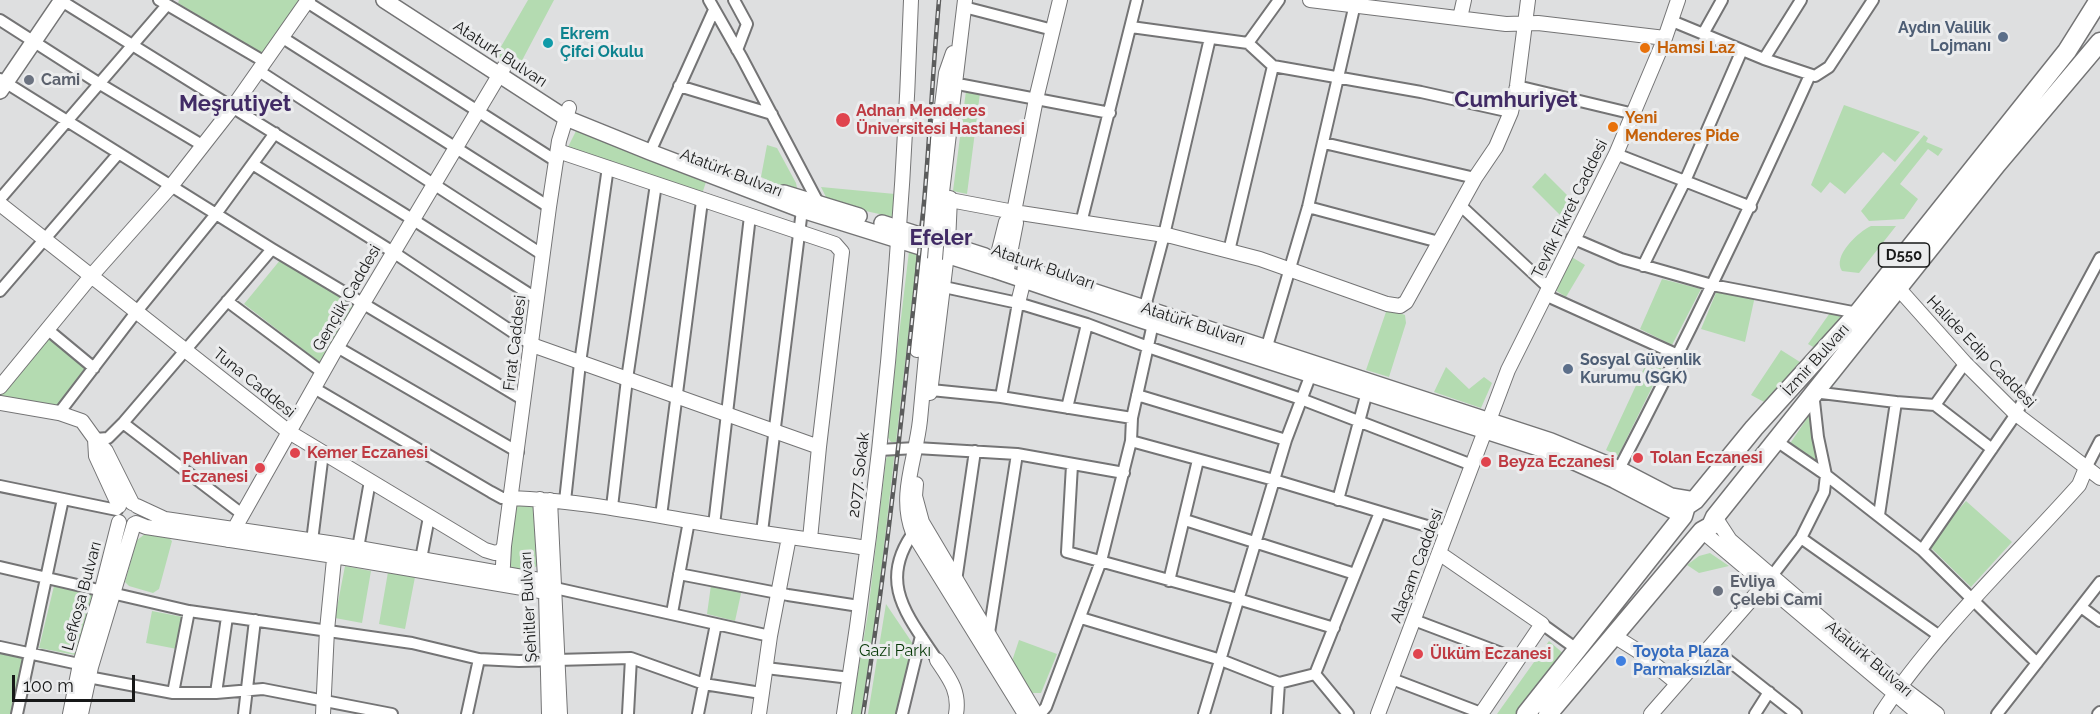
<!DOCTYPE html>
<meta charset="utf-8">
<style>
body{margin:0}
#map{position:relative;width:2100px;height:714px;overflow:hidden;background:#dedfe0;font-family:Raleway,sans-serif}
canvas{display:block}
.scale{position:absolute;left:12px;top:675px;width:123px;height:27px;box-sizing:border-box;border:3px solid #171818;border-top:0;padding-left:8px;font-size:18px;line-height:21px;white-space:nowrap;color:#171818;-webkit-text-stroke:4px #ebeced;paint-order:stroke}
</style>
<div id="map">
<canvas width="2100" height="714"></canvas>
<div class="scale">100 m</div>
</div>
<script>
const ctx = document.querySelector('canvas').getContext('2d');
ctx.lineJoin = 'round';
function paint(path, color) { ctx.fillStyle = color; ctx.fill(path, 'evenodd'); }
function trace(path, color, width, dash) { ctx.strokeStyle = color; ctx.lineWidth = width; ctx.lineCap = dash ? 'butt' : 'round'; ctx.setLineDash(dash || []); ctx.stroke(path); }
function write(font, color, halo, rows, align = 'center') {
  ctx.font = font + ' Raleway,sans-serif'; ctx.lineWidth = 6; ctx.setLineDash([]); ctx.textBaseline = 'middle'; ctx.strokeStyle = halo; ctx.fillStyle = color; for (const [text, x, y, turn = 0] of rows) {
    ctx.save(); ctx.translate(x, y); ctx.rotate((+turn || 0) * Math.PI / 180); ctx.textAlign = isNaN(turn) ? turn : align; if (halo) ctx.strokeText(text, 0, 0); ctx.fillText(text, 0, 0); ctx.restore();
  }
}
paint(new Path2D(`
 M179 0H302L264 56 178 3Z
 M528 0H554L517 70 495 57Z
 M966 91 980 93 967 194 953 191Z
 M1844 105 1920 132 1895 162 1883 152 1845 194 1830 182 1821 193 1811 185Z
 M577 129 708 176 701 197 566 151Z
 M1924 135 1928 138 1926 142 1943 149 1938 156 1928 149 1900 184 1918 199 1904 219 1869 221 1861 211Z
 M767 145 777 148 796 183 797 188 792 191 761 177Z
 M1545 173 1578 206 1570 225 1532 187Z
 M821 187 895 194 893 217 829 203Z
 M1871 226H1896L1859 273 1842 271C1832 256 1858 232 1871 226Z
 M918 250 896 442H891L887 436 909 251Z
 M1570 256 1585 265 1566 297 1555 290Z
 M281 259 360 305 322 364 244 304Z
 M1662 279 1701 289 1672 345 1640 329Z
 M1718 288 1755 296 1745 342 1701 329Z
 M1387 309 1405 315 1406 323 1389 377 1366 370Z
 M1832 310 1842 315 1815 348 1808 344Z
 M51 335 91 366 58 410 0 396Z
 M1781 350 1800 362 1766 403 1751 395Z
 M1652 351 1667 357 1618 456 1606 450Z
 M1446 367 1469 389 1484 377 1492 383 1481 408 1434 392Z
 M1810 414 1819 468 1789 445Z
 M892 450H895L878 599 862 707 861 714H851L868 613 886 459Z
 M1966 501 2012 542 1971 587 1928 545Z
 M515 504 537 506 540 558 537 566 528 571 506 570Z
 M145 534 169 538 172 541 159 589 153 593 129 586 125 582 137 540Z
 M1710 553 1729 566 1699 573 1687 565 1699 556Z
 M345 566 371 571 362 623 335 618Z
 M388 572 415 577 405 629 379 624Z
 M711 585 742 589 735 621 707 614Z
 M54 586 93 593 75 655 39 648Z
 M886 604 913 644 898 714H868Z
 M152 611 183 617 177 649 146 643Z
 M1019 640 1057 654 1041 693H1031L1011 664Z
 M1549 641 1565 655 1516 714H1497Z
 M0 652 23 656 12 714H0Z`), '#b4dbb1');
const street = new Path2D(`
 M60 0 412 219 537 299
 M159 0 265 62
 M709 0 742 58 820 206
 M734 0 747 24 737 50
 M307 2 556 161
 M964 7 1053 30
 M0 20 100 84 202 145
 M1672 21 1764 59 1815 76 1829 67 1873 0
 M1131 27 1248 43 1279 0
 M1703 34 1722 0
 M283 38 549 207
 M1764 59 1801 0
 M1273 66 1421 92 1511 112
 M259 71 543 255
 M0 79 272 249 524 400
 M963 85 1110 113
 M679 86 772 114
 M1517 86 1634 114
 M1324 143 1475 178
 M650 152 714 10
 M1616 154 1751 207
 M254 165 393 252 532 345
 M0 199 167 5
 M1461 206 1549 288
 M1308 207 1439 242
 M1081 223 1137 0
 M1572 238 1621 259 1712 285 1858 313
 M1229 251 1273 66 1248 43
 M1643 266 1685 181 1742 50
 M944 287 1018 303 1087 324 1148 347 1301 399 1472 465
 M0 291 118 154
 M1545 295 1678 355
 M227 301 322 372
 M1143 314 1164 235 1210 38
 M47 329 94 368
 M337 347 518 452
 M1265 353 1308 207 1355 4
 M314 388 491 492 502 498H511
 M931 390 1001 397 1132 418
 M1137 395 1286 440
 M1001 397 1018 303
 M1935 405 1965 363
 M1067 408 1087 324
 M59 413 137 311 216 214 275 133
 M123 423 242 514
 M95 439 108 438 123 423 272 249
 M1775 440 1826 475 1922 550 2037 663
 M1131 441 1274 480 1447 532
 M879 450 916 448 1017 454 1124 473
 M1072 465 1067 552 1238 599 1334 628
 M2086 468 2100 441
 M1619 469C1687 339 1750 208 1810 75
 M0 486 117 510
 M1338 500 1367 392
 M565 501 580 363 608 167
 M612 507 627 379 656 184
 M1879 515 1896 402
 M661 516 702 201
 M1185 520 1355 574
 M714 525 750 216
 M916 529C876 581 907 615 937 660
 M762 532 802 210
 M1801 538 1941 637
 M312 541 323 453
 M358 548 370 481
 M1922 550 2016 414 2100 258
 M421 559 429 517
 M0 567 189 611 412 643 479 659 519 661 631 658 704 684 761 693
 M679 574 788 595 859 606
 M956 581 975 451
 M1169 581 1198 460
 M1768 581 1801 538 1824 492 1826 475 1818 437 1813 392 1896 402 1935 405 1992 449
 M555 588 770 636
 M2081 607 2100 621
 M672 613 689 521
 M1081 618 1221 660 1279 683 1315 674
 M1414 620 1517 659
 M1542 624 1578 650
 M989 633 1017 454
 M1710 646 1796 714
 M0 647 88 666
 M766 668 850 678
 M1315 674 1380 512
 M1315 674 1348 714
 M88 677 173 693H216L263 689 392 714
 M1392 679 1481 713
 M173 693 189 611
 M216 693 227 617
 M17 714 63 499
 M244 714 255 620
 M467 714 479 659
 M628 714 631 658
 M698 714 716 624
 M902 714 921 636
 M1040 714 1046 707 1101 561 1131 441 1132 418 1154 319
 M1204 714 1286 440 1311 374
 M1277 714 1279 683
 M1755 714 1769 692
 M1997 714 2100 582
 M2098 714 2100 712`);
const secondary = new Path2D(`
 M1310 0 1506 24 1538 23 1665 38
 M1460 18 1464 0
 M558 151 835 244 842 252 819 447 810 539
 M950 200 1014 212 1171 236 1260 259 1387 304 1400 306 1406 302 1475 178 1496 147 1511 112 1517 86 1528 0
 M0 204 289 432 485 550 495 553 501 551 504 546
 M937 234 965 0
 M926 236 946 73 953 53
 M948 243 950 198
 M935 259C930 312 925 366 920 420 916 459 898 495 913 533L1025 714
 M994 270 1006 222 1014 212
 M1006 274 1016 223 1014 212 1036 99 1060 0
 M1899 289 1965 363 2016 414 2100 478
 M1018 303 1024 279
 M532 345 819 447
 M917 350 925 247
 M0 387 92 275 172 185 233 107 308 0
 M930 393 947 254
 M0 403 59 413 82 421 95 439 96 456 119 506
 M95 439 106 451 132 503
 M916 484 915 496 922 522 1036 714
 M511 498C572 500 630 511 689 521 748 532 808 539 867 548
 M540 499 546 592 549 714
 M550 500 560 714
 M137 506 165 519 336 544 545 581 555 588
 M1715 517 1730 540 1900 686 1937 714
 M136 523 146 527 334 556 546 592 555 588
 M1702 531 1919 714
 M228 540 337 347 504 67
 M1439 553 1542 624 1481 714
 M502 584 504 546 549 207 559 141 569 108
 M1614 636 1638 651 1677 683
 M937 660C949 678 960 691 956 714
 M70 714 80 664 102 589 119 522
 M81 714 91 667 134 524
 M323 714 327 630 335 549
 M759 714 770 636 789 537
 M844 714C881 478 903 239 911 0
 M1378 714 1508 370 1616 154 1665 38 1678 0
 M1651 714 1764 585
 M1881 714C1934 633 2014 558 2079 485L2086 468`);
const primary = new Path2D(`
 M384 0 566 118 650 152 802 210 994 270 1141 320 1554 453 1614 480 1683 516
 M0 91 62 0
 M784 193 859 216
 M882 223 985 256
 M1025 269 1551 441 1619 469 1671 496 1695 500`);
const highway = new Path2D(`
 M1526 714 1683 516 1686 506 1695 500 1754 428 1858 313 2067 51 2099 0
 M1548 714 1702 531 1711 526 1715 517 1997 164 2100 42`);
trace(street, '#747475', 14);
trace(secondary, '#747475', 16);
trace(primary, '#747475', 18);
trace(highway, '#747475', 21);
trace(street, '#fff', 10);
trace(secondary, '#fff', 14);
trace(primary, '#fff', 15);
trace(highway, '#fff', 18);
const rail = new Path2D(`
 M863 714C888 555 904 395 921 236 929 157 932 78 939 0`);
trace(rail, '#5b5c5c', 4.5);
trace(rail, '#ebeced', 2, [7]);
const secondaryBridge = new Path2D(`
 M935 259 937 234`);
trace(secondaryBridge, '#747475', 16, []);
trace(secondaryBridge, '#fff', 14);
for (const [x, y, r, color] of [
 [2003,37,6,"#5c6f8a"],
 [548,43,6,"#0f9aa8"],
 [1645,48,6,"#e8710a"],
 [29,80,6,"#6b7280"],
 [843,120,8,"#e0444e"],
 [1613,127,6,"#e8710a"],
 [1568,369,6,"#5c6f8a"],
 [295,453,6,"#e0444e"],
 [1638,458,6,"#e0444e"],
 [1486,462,6,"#e0444e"],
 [260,468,6,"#e0444e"],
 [1718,591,6,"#6b7280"],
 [1418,654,6,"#e0444e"],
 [1621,661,6,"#3f7fe0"]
]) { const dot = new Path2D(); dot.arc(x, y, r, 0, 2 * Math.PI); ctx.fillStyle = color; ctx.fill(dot); trace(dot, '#ebeced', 2); }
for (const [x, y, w] of [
 [1904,255,51]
]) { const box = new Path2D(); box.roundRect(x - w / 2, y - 12, w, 24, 4.5); ctx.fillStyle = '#ebeced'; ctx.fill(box); trace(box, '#171818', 1.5); }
write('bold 15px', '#171818', null, [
 ["D550",1904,255]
]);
write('bold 16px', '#4e5e75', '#ebeced', [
 ["Aydın Valilik",1991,28],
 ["Lojmanı",1991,46],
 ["Sosyal Güvenlik",1580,360,"left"],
 ["Kurumu (SGK)",1580,378,"left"]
], 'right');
write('bold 16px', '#0d838f', '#ebeced', [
 ["Ekrem",560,34],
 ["Çifci Okulu",560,52]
], 'left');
write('bold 16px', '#c56008', '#ebeced', [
 ["Hamsi Laz",1657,48],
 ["Yeni",1625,118],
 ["Menderes Pide",1625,136]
], 'left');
write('16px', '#171818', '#ebeced', [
 ["Ataturk Bulvarı",500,54,33],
 ["Atatürk Bulvarı",731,173,21],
 ["Tevfik Fikret Caddesi",1570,209,-64],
 ["Ataturk Bulvarı",1043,267,19],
 ["Gençlik Caddesi",347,298,-60],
 ["Atatürk Bulvarı",1193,324,18],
 ["Fırat Caddesi",515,343,-83],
 ["Halide Edip Caddesi",1981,352,46],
 ["İzmir Bulvarı",1816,360,-48],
 ["Tuna Caddesi",254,383,39],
 ["2077. Sokak",859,475,-83],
 ["Alaçam Caddesi",1417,566,-69],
 ["Lefkoşa Bulvarı",82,596,-75],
 ["Şehitler Bulvarı",529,607,-93],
 ["Atatürk Bulvarı",1869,659,40]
]);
write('bold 16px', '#5b616d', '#ebeced', [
 ["Cami",41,80],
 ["Evliya",1730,582],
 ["Çelebi Cami",1730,600]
], 'left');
write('bold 16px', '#be3a42', '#ebeced', [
 ["Adnan Menderes",856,111],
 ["Üniversitesi Hastanesi",856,129],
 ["Kemer Eczanesi",307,453],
 ["Tolan Eczanesi",1650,458],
 ["Pehlivan",248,459,"right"],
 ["Eczanesi",248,477,"right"],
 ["Beyza Eczanesi",1498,462],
 ["Ülküm Eczanesi",1430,654]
], 'left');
write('16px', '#053805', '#ebeced', [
 ["Gazi Parkı",895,651]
]);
write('bold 16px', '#366cbe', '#ebeced', [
 ["Toyota Plaza",1633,652],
 ["Parmaksızlar",1633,670]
], 'left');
write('bold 22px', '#412b65', '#ebeced', [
 ["Cumhuriyet",1516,100],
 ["Meşrutiyet",235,104],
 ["Efeler",941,238]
]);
</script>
